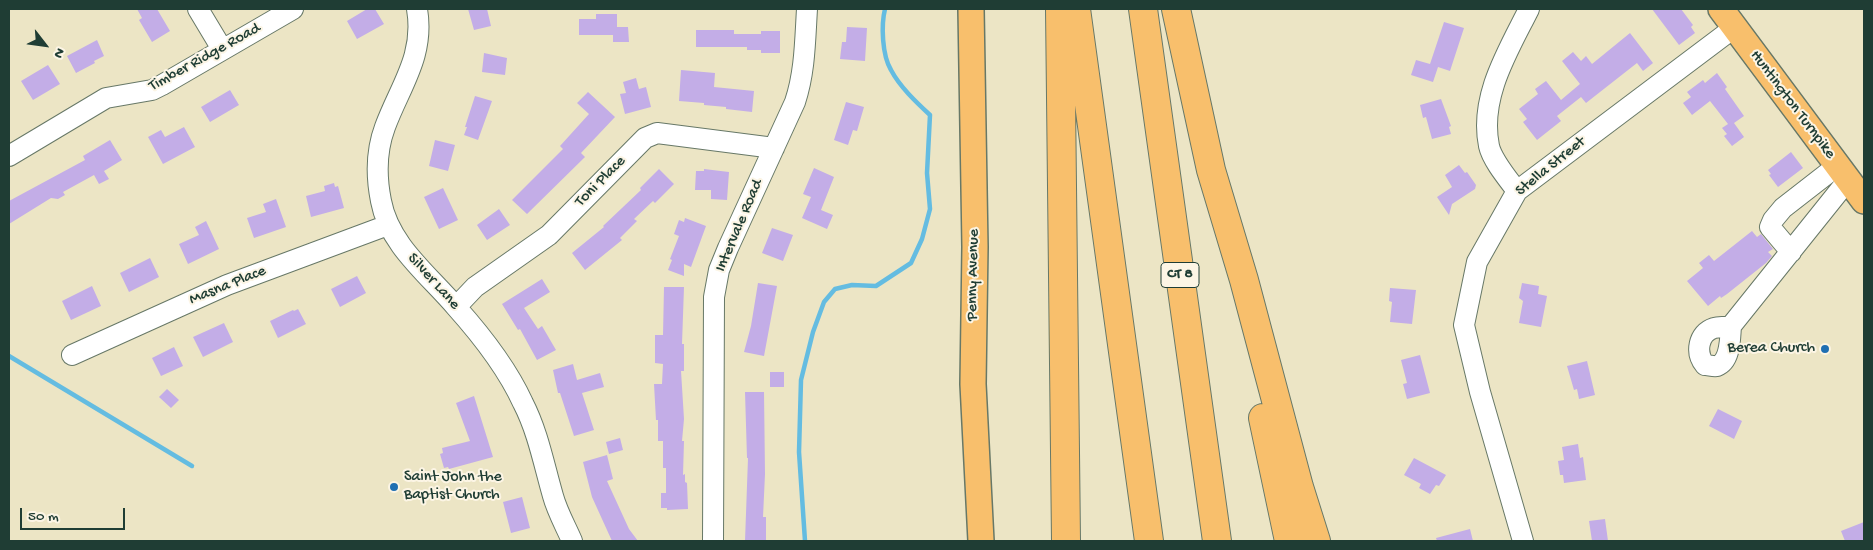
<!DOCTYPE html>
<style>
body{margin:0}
#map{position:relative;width:1873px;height:550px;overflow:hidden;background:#ece5c5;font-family:"Gochi Hand",sans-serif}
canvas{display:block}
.frame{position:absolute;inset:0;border:10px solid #1f3d34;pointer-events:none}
.north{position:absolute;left:20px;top:20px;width:50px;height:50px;-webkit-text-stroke:4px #fcf5e5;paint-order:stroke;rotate:120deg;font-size:14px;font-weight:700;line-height:20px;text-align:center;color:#1f3d34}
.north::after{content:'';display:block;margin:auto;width:18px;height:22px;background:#1f3d34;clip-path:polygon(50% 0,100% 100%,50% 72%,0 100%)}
.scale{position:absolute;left:20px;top:508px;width:105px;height:22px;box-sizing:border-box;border:2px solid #1f3d34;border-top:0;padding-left:6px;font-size:15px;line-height:18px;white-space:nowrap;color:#1f3d34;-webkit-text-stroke:4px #fcf5e5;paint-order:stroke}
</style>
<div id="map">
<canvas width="1873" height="550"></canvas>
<div class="frame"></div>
<div class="north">N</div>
<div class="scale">50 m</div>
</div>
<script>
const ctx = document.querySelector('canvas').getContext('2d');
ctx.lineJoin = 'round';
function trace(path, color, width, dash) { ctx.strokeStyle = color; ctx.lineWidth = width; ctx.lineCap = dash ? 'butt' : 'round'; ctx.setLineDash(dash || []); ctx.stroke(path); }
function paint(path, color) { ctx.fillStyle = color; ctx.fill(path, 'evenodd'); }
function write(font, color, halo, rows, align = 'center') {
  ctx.font = font + ' "Gochi Hand",sans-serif'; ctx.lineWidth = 4; ctx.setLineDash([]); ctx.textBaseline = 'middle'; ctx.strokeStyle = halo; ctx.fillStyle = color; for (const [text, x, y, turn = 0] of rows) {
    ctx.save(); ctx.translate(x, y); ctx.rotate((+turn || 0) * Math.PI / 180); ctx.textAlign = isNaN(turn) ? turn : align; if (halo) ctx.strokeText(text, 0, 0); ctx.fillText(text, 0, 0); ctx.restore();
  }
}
trace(new Path2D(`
 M9 356 192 466
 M805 541 799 452 801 380 813 332 824 302 835 289 852 285 876 286 911 263 922 239 930 209 927 173 930 115C916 102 900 87 891 70 882 55 881 25 885 9`), '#64bce1', 4.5);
paint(new Path2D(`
 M137 9H157L170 31 152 42 139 20 142 18Z
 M367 9H375L384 24 357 39 347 21Z
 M468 9H487L491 26 474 30Z
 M1652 9H1681L1693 25 1691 27 1695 33 1679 45Z
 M596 14H617V27H628L629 42H613V35H579V19H596Z
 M1444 22 1464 28 1450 71 1438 67 1433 82 1411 75 1416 60 1430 64Z
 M847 27 867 28 865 61 840 59 842 42H846Z
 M696 30H734V34H761V31H780V53H761V50H747V47H696Z
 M1630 33 1653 63 1643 71 1637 63 1586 103 1581 97 1557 116 1561 121 1537 140 1523 122 1527 119 1519 109 1538 94 1535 89 1546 81 1561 100 1580 84 1562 61 1573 52 1581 61 1586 56 1592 64Z
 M97 40 104 56 94 61 95 63 76 73 67 56Z
 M484 53 507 58 505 75 482 72Z
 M48 65 60 84 33 100 21 81Z
 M681 70 715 73 714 87 754 91 752 112 726 109V107L704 105V103L679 101Z
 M1717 73 1727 87 1725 89 1744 116 1734 123 1744 137 1732 146 1724 136 1727 134 1722 128 1728 124 1710 101 1692 115 1683 103 1691 97 1687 92 1703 80 1705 83Z
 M636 78 639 89 646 87 651 107 625 114 620 94 626 93 623 82Z
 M230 90 239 105 210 122 201 107Z
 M588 92 615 117 581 153 585 157 527 214 512 200 563 149 560 146 589 114 577 103Z
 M475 96 492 101 478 140 464 135 467 127H465Z
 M1441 99 1451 126 1449 127 1451 134 1432 139 1426 117 1423 118 1420 105Z
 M846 102 864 107 857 131 853 130 848 145 834 140Z
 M184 127 195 147 163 164 148 137 161 130 165 137Z
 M110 140 122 160 104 171 109 179 99 184 94 175 63 192 65 195 58 199 51 198 9 224V201L85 160 83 156Z
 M435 140 455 145 448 171 429 166Z
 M1791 152 1803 168 1778 187 1769 175 1771 174 1768 170Z
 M1459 165 1465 173 1467 172 1476 185 1475 189 1452 204 1449 215 1437 197 1452 187 1445 175Z
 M814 168 834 177 821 210 833 215 827 229 802 218 811 197 803 194Z
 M659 169 674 184 655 203 653 201 634 219 637 221 620 238 622 240 585 270 572 253 604 227 603 226 641 190 640 188Z
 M704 169 729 172 727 200 711 199V190H695L696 171H704Z
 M334 183 335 187 338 186 344 208 311 217 306 196 325 191 324 186Z
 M443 188 458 220 439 229 424 197Z
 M276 199 286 227 254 238 247 218 266 212 263 204Z
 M499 209 510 225 487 240 477 225Z
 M685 218 706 226 691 267 684 264V276L668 270 672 260 670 259 679 236 674 234 679 220 684 222Z
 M206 221 219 249 188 264 179 244 199 235 195 227Z
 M772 228 793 235 783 261 762 253Z
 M1752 231 1757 237 1761 234 1773 249 1768 252 1772 256 1766 263 1727 294 1721 298 1720 296 1708 306 1687 281 1703 268 1699 263 1709 255 1714 261Z
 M150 258 159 277 129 292 120 273Z
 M357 276 366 293 340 307 331 289Z
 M542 279 550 292 524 308 538 329 542 326 556 350 537 360 520 329 518 330 502 304Z
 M758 283 777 286 764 356 744 352 751 326Z
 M1522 283 1539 286 1538 294 1547 296 1541 327 1519 323 1523 301 1519 298Z
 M92 286 101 306 71 320 62 301Z
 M664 287H684L682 344H684V371H681L684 419 682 441H684L683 475 685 474V482L687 483 688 509 667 510V508H661V493H666V468H663V441H658V420H656L654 384H662L663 364 655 363V335H663Z
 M1390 288 1416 290 1412 324 1390 322 1392 302 1389 301Z
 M298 309 306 324 278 338 270 321 293 310 294 311Z
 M224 323 233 342 203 357 193 337Z
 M174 347 183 366 161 376 152 358Z
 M1420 355 1430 393 1407 399 1403 384 1407 383 1401 360Z
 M1587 361 1595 395 1579 399 1577 389 1574 390 1567 366Z
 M573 364 577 380 600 373 604 387 582 393 594 430 574 436 560 393H558L553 370Z
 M770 372H784V387H770Z
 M167 389 179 400 171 408 159 397Z
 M745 392H764L765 474 763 517H766V541H745L748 458H747Z
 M474 396 493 457 449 469 448 467 444 468 440 454 443 453 442 448 470 441 456 403Z
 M1718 409 1742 421 1734 439 1709 426Z
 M620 438 623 450 609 454 606 442Z
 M1578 444 1580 458 1583 457 1586 480 1564 483 1563 475H1560L1558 461 1564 460 1562 447Z
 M607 455 613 479 607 481 629 529 638 541H612L592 497 583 462Z
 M1414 458 1446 475 1439 486 1436 485 1430 494 1419 488 1421 484 1404 475Z
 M522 497 530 528 511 533 503 502Z
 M1605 519 1608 541H1592L1589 521Z
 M1864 522V541H1845L1841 531Z
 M1470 529 1473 541H1437L1436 538Z`), '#c3ade7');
const minor = new Path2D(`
 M198 9 222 49
 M417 9C425 56 400 86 385 127 376 151 376 176 381 201 389 245 429 275 456 307 482 336 507 368 523 403 538 432 544 465 553 496 557 511 566 527 572 541
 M9 156 106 98 152 90 162 85 293 9
 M1517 191C1508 179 1492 160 1489 146 1479 97 1508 51 1529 9
 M1791 252 1770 227 1773 220 1783 208 1837 166
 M456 307 475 287 549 235 645 138 657 133 774 148
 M1731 326C1726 327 1719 327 1714 328 1698 333 1695 353 1705 365 1709 365 1714 367 1717 366 1731 361 1730 337 1731 326L1848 180
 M72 355 227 285 388 225
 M713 541 714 297 719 270 728 248 795 102C805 72 805 41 807 9
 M1523 541 1480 392 1464 325 1477 262 1517 191 1735 27`);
const major = new Path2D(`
 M971 9 975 247 973 384 981 541
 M1721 9 1864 201`);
const highway = new Path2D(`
 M1060 9 1066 541
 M1076 9 1149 541
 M1143 9 1217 541
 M1176 9 1211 170 1244 280 1299 487 1316 541
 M1263 418 1289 541`);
trace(minor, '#677867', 22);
trace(major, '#677867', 28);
trace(highway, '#677867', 30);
trace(minor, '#fff', 20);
trace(major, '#f8bf6c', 25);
trace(highway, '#f8bf6c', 28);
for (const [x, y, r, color] of [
 [1825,349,5,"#1f6fb2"],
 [394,487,5,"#1f6fb2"]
]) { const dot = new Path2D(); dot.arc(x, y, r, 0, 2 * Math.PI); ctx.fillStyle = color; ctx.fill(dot); trace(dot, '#fcf5e5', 2); }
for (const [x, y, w] of [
 [1180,275,38]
]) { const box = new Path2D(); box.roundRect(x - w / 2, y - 12.5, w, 25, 4); ctx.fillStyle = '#fcf5e5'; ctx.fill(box); trace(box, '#1f3d34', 1); }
write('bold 15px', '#1f3d34', null, [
 ["CT 8",1180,275]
]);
write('16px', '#1f3d34', '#fcf5e5', [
 ["Timber Ridge Road",205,58,-29],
 ["Huntington Turnpike",1792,105,53],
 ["Stella Street",1551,167,-39],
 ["Toni Place",601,182,-45],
 ["Intervale Road",740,226,-67],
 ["Penny Avenue",974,275,-89],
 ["Silver Lane",433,282,48],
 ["Masna Place",228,286,-22]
]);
write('16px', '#1f3d34', '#fcf5e5', [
 ["Berea Church",1815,349],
 ["Saint John the",404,478,"left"],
 ["Baptist Church",404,496,"left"]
], 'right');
</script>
